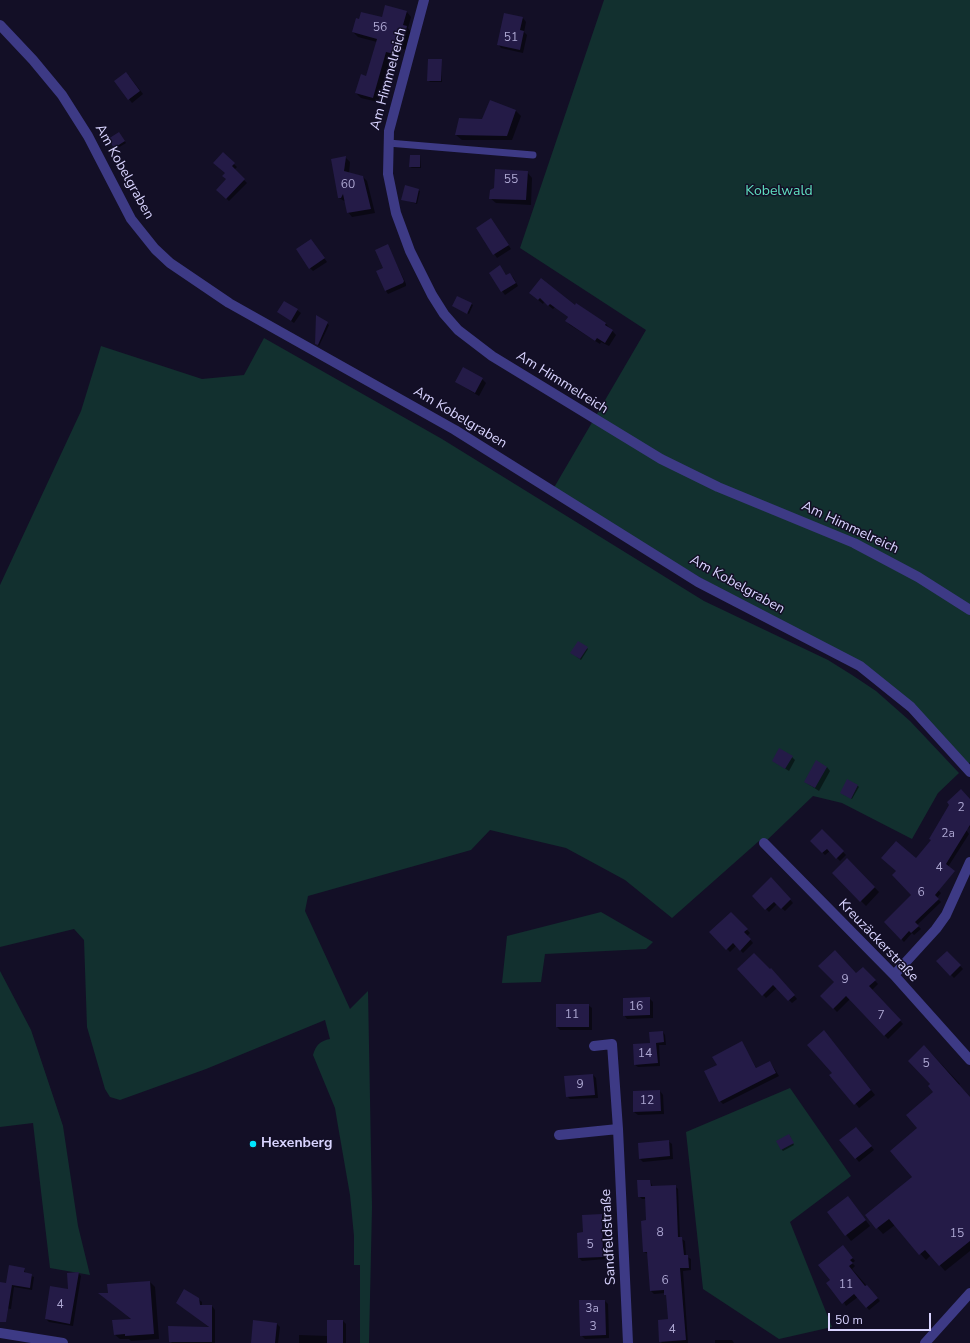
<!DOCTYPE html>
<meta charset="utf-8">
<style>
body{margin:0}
#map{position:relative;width:970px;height:1343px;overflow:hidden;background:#130f26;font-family:"Nunito Sans",sans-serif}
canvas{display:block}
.scale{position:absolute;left:828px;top:1313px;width:103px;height:18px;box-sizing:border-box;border:2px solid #d9d4ff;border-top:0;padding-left:5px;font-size:12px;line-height:14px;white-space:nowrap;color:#d9d4ff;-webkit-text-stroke:3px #130f26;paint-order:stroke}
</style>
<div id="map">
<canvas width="970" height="1343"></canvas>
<div class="scale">50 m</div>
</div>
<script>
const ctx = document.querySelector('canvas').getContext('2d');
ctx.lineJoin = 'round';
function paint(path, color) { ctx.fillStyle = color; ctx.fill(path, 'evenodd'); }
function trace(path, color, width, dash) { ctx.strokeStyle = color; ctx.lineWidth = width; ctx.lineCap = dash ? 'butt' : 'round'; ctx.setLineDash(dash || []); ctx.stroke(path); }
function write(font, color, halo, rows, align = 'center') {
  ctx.font = font + ' "Nunito Sans",sans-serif'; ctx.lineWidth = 3; ctx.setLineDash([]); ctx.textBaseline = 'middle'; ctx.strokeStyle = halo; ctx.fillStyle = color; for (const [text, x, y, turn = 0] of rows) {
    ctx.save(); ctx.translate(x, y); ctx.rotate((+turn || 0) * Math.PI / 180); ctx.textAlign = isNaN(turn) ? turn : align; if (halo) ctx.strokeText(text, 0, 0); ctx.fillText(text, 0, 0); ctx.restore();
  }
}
paint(new Path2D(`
 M604 0H970V762L965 767 886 686 552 491 646 330 520 248Z
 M264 338 442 439 704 601 828 660 852 675 876 691 910 721 959 773 938 793 912 839 842 803 813 796 764 843 759 841 672 918 625 880 566 848 490 830 471 850 308 896 305 911 350 1009 368 991 372 1207 369 1343H360V1265H354V1236L350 1195 338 1126 335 1108 313 1055C316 1045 320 1041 330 1039L325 1020 206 1069 120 1100 110 1097 105 1089 87 1027 84 940 74 929 0 947V585L81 411 101 346 202 379 244 375Z
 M601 912 653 942 646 949 545 954 541 982 502 983 507 936Z
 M0 971 31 1030 63 1126 78 1226 90 1275 50 1268 33 1123 0 1127Z
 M790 1088 851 1176 790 1222 832 1327 779 1339 703 1289 686 1132Z`), '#12302f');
paint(new Path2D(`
 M407 12 411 17 408 28 411 32 406 50 402 49 399 58 391 56 378 102 361 98 356 93 367 77 377 42 358 37 353 32 383 19Z
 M523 18 526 22 524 32 527 35 523 53 501 48 498 44Z
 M441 60 442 82H430L428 80Z
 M129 76 143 94 132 103 129 99Z
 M490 101 516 111 521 116 512 140H462L456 135 483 120Z
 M120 135 126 143 116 149 110 139Z
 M223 154 237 167 234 170 247 183 229 201 217 190 227 180Z
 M420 156 421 168H412L410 167Z
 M346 158 350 162 349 173 362 176 367 181 375 213 352 217 348 212 346 202 339 198Z
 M527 172 532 178 531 205 496 203 490 198Z
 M405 187 420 191 417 204 402 199Z
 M491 219 511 249 497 258 477 228Z
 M311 240 327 262 313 271 310 268Z
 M388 246 406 284V286L388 294 386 291 384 269Z
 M500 267 507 276 509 274 513 277 518 286 505 295 502 291Z
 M530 293 575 307 577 304 606 324 616 335 609 346 601 342 600 344 570 325 566 321 568 317 555 307 553 309 544 302 543 304Z
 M457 297 473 305 469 314 453 306Z
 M297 310 301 313 294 323 278 312Z
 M317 317 329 325 319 346 316 343Z
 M482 379 486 383 479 396 456 382Z
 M587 648 588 649 581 660 573 654Z
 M792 757 795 760 789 771 773 761Z
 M827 767 830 771 819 791 805 782Z
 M857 785 859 787 852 799 843 794Z
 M970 800V827L966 830 969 834 946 870 922 875 941 893 937 898 941 902 917 925 921 929 914 935 912 933 904 942 885 922 913 895 917 859Z
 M822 830 846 855 840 861 830 851 825 855 811 841Z
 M847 859 879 892 866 906 833 873Z
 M774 881 793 903 785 911 777 904 769 912 753 896Z
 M731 913 750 933 747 936 753 943 743 953 736 946 730 952 711 932Z
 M947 952 963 969 954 978 938 961Z
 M863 968 878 984 872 990 903 1024 888 1039 850 999 837 1012 822 996 856 974Z
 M739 969 774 972 797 999 792 1003 777 988 766 998Z
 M649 998 653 1002V1018L627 1019 624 1015Z
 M588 1005 592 1008V1030H560L557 1027Z
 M824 1031 875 1095 859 1108 833 1073Z
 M663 1032 665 1035 666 1045H659L660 1066 638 1067 635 1065Z
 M742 1043 757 1069 770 1062 779 1076 723 1104 720 1101 718 1065Z
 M930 1052 960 1084 958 1086 970 1098V1251L945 1271 931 1255 926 1260 895 1225 883 1234 866 1215 913 1177 919 1128 934 1092 931 1084Z
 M593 1075 596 1078 598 1098 570 1099 567 1096Z
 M660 1091 663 1095 664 1114 638 1115 634 1112Z
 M859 1131 874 1150 859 1162 841 1140Z
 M790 1136 794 1145 783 1151 781 1149Z
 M668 1141 672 1144 673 1159 643 1162 640 1159Z
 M650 1181 653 1187 675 1186 678 1189 680 1238 685 1241 686 1256 691 1259V1270L683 1271 688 1343H662L660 1341 669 1320 667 1297 665 1293 654 1294 651 1291 648 1254 644 1252 647 1221 646 1199H642L639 1196Z
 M853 1203 870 1226 851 1241 829 1213Z
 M602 1215 604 1218 605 1259 582 1261 579 1258 584 1233Z
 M846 1250 855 1261 852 1263 855 1266 852 1269 880 1301 869 1310 858 1297 846 1306 832 1281Z
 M24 1269 26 1274 34 1277 32 1290 14 1287 11 1309 0 1307V1283L7 1285Z
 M78 1273 81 1276 73 1326 49 1322 46 1319 69 1290Z
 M150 1282 155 1287 159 1339 131 1341 129 1339H120L114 1334 132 1320 105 1298 109 1294Z
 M198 1299 202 1302V1306H212L215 1310V1343H172L170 1341 210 1328 181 1306Z
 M605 1301 608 1304 609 1338 585 1339 581 1335Z
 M343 1321 346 1324V1343H299V1335L328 1336Z
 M277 1324 280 1327 278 1343H252Z
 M715 1340H732L734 1343H715Z`), '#0007');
paint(new Path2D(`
 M385 5 407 11 403 25 407 26 402 46 397 45 394 54 386 52 373 98 355 93 361 74 366 76 377 39 352 32 356 18 359 19 361 12 382 17Z
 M504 13 523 17 520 30 524 31 520 50 497 45Z
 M428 59H442L441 81H427Z
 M126 72 140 91 128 100 114 81Z
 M490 100 516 110 507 136 455 135 459 118 482 119Z
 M119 132 125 141 114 148 108 139Z
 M223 152 235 163 232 166 245 179 226 199 216 190 226 179 222 176 225 173 213 163Z
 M410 155H420V167H409Z
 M346 156 344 171 363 176 371 209 347 213 343 194 341 198H338L331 159Z
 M495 169 528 171 526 200 489 199 490 190 494 188Z
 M405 185 419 189 416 203 401 200Z
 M491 218 509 245 493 255 476 228Z
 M311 239 325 258 309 269 296 249Z
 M388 244 404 281 403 283 385 291 376 271 383 268 375 250Z
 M500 265 506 275 510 273 516 283 501 292 489 273Z
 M541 278 575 305 576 303 606 323 605 325 613 330 605 343 597 338 595 341 565 321 568 317 550 304 548 306 540 298 538 300 529 293Z
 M457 296 472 303 467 314 452 306Z
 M284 301 298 309 291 321 277 312Z
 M316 315 328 322 318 345 315 344Z
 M463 367 483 378 475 393 455 382Z
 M578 641 588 647 580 659 570 653Z
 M779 748 793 756 785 769 772 761Z
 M816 760 827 767 815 788 804 782Z
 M847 779 858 785 851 799 840 793Z
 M961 789 970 799V825L946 864 955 871 935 895 939 899 915 922 919 926 911 933 909 931 901 940 884 922 911 895 892 875 896 871 881 858 896 841 916 858 931 840 929 839 949 805 947 802Z
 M822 829 844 851 836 859 827 849 822 853 810 841Z
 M847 858 875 887 860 902 832 873Z
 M771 877 791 899 781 909 774 902 765 910 752 896Z
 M731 912 748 929 744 932 751 939 740 951 733 943 726 950 709 932Z
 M835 950 856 973 863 967 876 980 869 986 901 1020 884 1036 846 996 833 1009 820 996 834 982 818 966Z
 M947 951 961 965 950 976 936 961Z
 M754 953 770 969 771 968 795 995 788 1001 773 985 762 996 737 969Z
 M650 997V1015L623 1016V998Z
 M556 1004H589V1027H556Z
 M824 1030 871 1090 854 1105 829 1075 832 1073 807 1045Z
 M663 1031 664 1042 656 1043 658 1063 634 1065 633 1044 650 1043 649 1032Z
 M742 1041 756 1068 770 1061 776 1073 719 1102 704 1071 717 1065 712 1057Z
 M924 1045 970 1097V1241L939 1266 925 1250 919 1255 889 1219 876 1229 865 1215 912 1177 890 1151 917 1128 906 1115 933 1092 928 1086 930 1084 908 1061Z
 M593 1074 595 1095 566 1097 564 1076Z
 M660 1090 661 1111 633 1112V1091Z
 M856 1127 872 1146 855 1159 839 1140Z
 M789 1134 794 1143 781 1150 776 1141Z
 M669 1140 670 1156 639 1159 638 1143Z
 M637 1180H650L651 1186 676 1185 678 1237H682L684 1255H688L689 1268H680L686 1340 659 1342 658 1320 668 1319 666 1295H664V1290L650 1291 647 1252H643L641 1221 646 1220 645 1197H638Z
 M848 1196 866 1220 845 1236 827 1212Z
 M602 1214 603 1257 578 1258 577 1233 583 1232 582 1215Z
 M843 1245 853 1258 850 1260 853 1263 849 1266 865 1286 867 1285 878 1298 866 1308 854 1294 842 1304 826 1283 830 1280 818 1265Z
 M9 1265 25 1268 24 1272 32 1274 30 1288 12 1285 6 1322H0V1282L6 1283Z
 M79 1272 70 1324 45 1319 50 1286 68 1289 67 1273Z
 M150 1281 154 1334 125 1336V1334L114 1335 112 1320 131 1319 98 1293H108L107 1284Z
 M184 1289 199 1298 200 1305H212V1342H169L168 1326 209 1327 176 1303Z
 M579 1300H605L606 1335 580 1336Z
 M253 1320 277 1323 275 1343H251Z
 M327 1320H343V1343H327Z`), '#241b47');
trace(new Path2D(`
 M388 143 533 155`), '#3d3a85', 7);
trace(new Path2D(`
 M424 0 389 131 388 174 396 213 410 251 432 295 444 314 458 330 492 356 661 459 718 487 854 543 918 577 970 610
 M0 25 33 60 62 95 88 136 131 219 155 249 170 263 229 303 455 430 698 582 860 666 911 707 970 772
 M764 843 894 975 970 1060
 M894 975 936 929 946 915 970 862
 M594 1046 612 1044 618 1129 628 1343
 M559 1135 618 1129
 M0 1333 63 1343
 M925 1343 970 1293`), '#3d3a85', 10);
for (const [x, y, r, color] of [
 [253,1144,4,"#00e5ff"]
]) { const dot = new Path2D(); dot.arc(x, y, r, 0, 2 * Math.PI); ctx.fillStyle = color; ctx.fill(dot); trace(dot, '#130f26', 1.5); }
write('12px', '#aca6d1', null, [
 ["56",380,28],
 ["51",511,38],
 ["55",511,180],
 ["60",348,185],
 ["2",961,808],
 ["2a",948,834],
 ["4",939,868],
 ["6",921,893],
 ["9",845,980],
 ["16",636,1007],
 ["11",572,1015],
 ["7",881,1016],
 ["14",645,1054],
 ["5",926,1064],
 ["9",580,1085],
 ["12",647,1101],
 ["8",660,1233],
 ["15",957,1234],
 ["5",590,1245],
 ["6",665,1281],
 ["11",846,1285],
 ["4",60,1305],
 ["3a",592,1309],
 ["3",593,1327],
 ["4",672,1330]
]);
write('14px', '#d9d4ff', '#130f26', [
 ["Am Himmelreich",389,79,-75],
 ["Am Kobelgraben",124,172,61],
 ["Am Himmelreich",562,383,32],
 ["Am Kobelgraben",460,418,31],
 ["Am Himmelreich",850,528,25],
 ["Am Kobelgraben",737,585,29],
 ["Kreuzäckerstraße",878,941,46],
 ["Sandfeldstraße",609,1237,-93]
]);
write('14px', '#5fe0c0', '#130f26', [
 ["Kobelwald",779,192]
]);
write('bold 14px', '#d9d4ff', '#130f26', [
 ["Hexenberg",261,1144]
], 'left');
</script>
